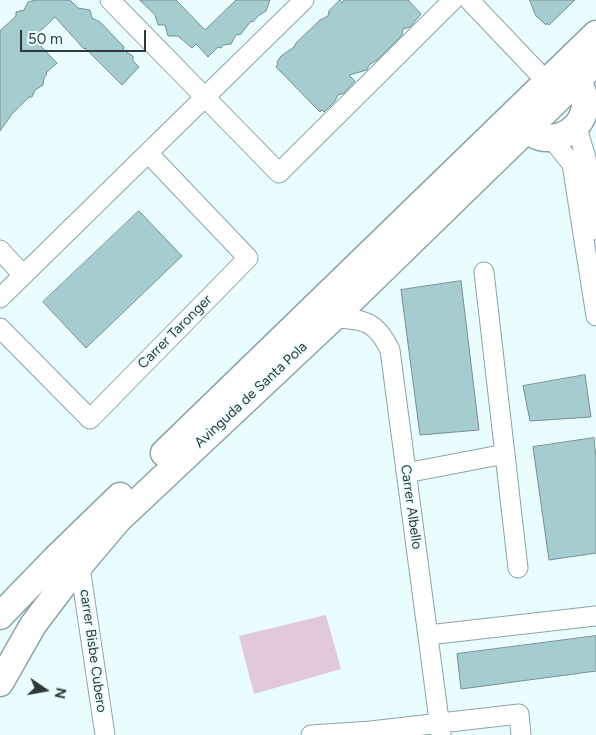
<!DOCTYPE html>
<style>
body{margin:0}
#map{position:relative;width:596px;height:735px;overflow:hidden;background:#e9fdff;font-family:Figtree,sans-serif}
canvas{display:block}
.north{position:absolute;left:20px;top:665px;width:50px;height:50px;-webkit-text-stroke:4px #e9fdff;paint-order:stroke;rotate:102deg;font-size:14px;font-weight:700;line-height:20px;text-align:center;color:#2f3939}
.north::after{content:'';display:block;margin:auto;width:18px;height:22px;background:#2f3939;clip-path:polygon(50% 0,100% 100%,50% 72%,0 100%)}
.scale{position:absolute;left:20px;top:30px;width:126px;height:22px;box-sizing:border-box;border:2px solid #2f3939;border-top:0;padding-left:6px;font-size:15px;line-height:18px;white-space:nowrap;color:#2f3939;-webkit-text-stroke:4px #e9fdff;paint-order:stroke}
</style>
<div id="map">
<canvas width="596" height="735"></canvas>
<div class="north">N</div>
<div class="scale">50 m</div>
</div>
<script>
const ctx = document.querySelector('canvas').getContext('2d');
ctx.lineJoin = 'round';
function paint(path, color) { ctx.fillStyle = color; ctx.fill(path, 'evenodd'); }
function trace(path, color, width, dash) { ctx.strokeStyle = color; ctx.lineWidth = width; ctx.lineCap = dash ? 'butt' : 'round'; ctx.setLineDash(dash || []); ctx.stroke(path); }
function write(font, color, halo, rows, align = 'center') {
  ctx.font = font + ' Figtree,sans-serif'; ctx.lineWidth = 4; ctx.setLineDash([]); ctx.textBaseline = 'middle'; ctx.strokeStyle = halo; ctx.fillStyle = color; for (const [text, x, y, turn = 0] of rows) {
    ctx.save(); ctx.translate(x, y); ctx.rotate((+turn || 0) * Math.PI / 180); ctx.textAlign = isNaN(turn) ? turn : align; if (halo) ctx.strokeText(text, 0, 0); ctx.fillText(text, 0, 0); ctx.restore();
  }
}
paint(new Path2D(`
 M326 615 341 669 254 694 239 636Z`), '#e1c9d9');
const building = new Path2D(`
 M38 0H70L78 8 90 10 92 18 100 22 124 47 123 50 133 56V61L139 67 122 85 85 48 84 49 55 17 33 38 57 63 46 73 47 74 44 78 43 85 35 90 32 97H29L12 114 0 131V31L16 16V12L24 10 28 2Z
 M140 0H176L205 30 236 0H270L266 11 258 16 253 22 251 21 241 34 236 35 231 44 223 45 221 48 218 47 208 57 196 44 192 48 178 36H168L165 25H158L155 15Z
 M340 0 342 3 344 0H408L421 14 410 27 403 29 402 35 377 60 369 65 367 70 349 75 355 81 344 93 338 95 335 101 324 112 322 110 320 112 276 67 278 64 277 62 281 56 294 47 296 43 320 20 328 16 329 11Z
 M530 0H575L549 25 547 23 546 25 536 16Z
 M139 211 182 256 86 348 43 302Z
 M461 281 479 430 420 435 401 290Z
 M585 375 591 417 530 421 523 386Z
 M594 438 596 458V553L549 560 533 447Z
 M596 636V671L461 689 457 654Z`);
paint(building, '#a5cccf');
trace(building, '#778f91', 1);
const street = new Path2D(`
 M110 0 279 173 453 0
 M469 0 546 81
 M576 125 586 158 596 230
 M552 139 572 164 596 316
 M0 250 23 275
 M484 272 518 568
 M0 298 304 0
 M333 318C364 319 376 321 390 350L441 735
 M0 328 90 419 248 258 148 153
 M406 473 505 454
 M80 567 105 735
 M428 635 596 616
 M311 735 371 731 519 714 521 735`);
const secondary = new Path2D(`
 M567 75 578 80C581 88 586 97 585 106 581 144 525 148 526 119 527 108 541 91 546 81Z
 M164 453 596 34
 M0 616 56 558 120 496
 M0 683 33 625 64 584 118 520 333 318 596 62`);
trace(street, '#8ca4a6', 21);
trace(secondary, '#8ca4a6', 29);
trace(street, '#fff', 19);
trace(secondary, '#fff', 26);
write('14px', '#2f3939', '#e9fdff', [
 ["Carrer Taronger",175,332,-45],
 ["Avinguda de Santa Pola",251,395,-43],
 ["Carrer Albello",411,507,82],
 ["carrer Bisbe Cubero",93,651,82]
]);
</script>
